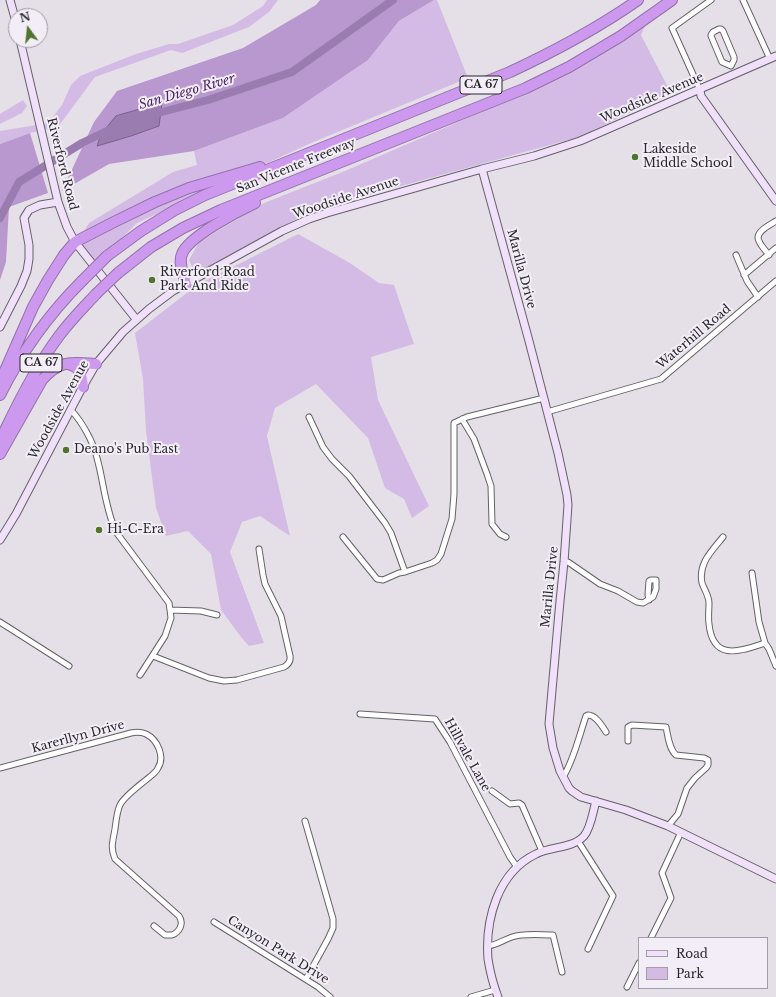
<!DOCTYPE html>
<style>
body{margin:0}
#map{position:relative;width:776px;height:997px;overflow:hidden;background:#e5e0e8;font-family:"Libre Baskerville",serif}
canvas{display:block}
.legend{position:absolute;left:638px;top:937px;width:130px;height:52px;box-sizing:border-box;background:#f2edf6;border:1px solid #a29ea5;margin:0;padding:5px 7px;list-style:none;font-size:12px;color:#29272b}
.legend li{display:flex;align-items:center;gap:8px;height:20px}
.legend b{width:20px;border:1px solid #a29ea5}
.north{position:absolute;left:8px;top:8px;width:40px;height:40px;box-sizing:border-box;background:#f2edf6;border:1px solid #a29ea5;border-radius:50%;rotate:345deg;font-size:11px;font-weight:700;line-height:16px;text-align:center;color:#29272b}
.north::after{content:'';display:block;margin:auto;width:14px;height:18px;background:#51742d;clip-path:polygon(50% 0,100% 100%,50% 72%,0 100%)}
</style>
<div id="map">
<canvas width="776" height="997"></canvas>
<ul class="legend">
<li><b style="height:5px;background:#f0e0fa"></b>Road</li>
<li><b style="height:11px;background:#d4bbe5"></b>Park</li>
</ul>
<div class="north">N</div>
</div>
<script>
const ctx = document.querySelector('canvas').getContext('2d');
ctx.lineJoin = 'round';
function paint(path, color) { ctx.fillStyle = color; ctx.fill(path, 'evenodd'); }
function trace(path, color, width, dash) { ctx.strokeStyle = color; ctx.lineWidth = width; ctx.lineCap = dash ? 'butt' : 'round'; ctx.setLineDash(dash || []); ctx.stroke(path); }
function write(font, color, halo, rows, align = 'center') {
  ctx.font = font + ' "Libre Baskerville",serif'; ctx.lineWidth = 4; ctx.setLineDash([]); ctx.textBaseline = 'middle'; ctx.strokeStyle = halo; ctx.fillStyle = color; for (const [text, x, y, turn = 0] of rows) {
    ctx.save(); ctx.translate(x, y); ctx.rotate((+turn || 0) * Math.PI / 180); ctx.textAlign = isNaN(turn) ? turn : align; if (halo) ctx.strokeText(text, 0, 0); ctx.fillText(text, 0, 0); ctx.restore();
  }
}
paint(new Path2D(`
 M267 0H278L269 12 249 27 182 53 171 50 95 77 58 127 30 133 0 144V131L48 123 62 105 71 85 80 76 136 54 169 44H178L233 25 263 6Z
 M434 0H437L468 78 311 143 137 223 96 263 78 241 89 223 173 172 197 165 194 151 283 118 368 60 399 21Z
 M647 22 641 35 671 93 579 137 311 211 196 275 189 260 199 242 264 203 345 171 511 99Z
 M23 100 27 106 22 113 0 124V114Z
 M298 234 350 263 379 283 394 285 414 344 371 357 378 400 429 506 412 518 404 499 385 488 368 438 316 384 275 408 267 436 290 536 260 516 242 522 230 552 264 643 249 646 241 637 221 610 211 554 188 531 166 536 156 508 146 431 143 379 135 333 197 285Z`), '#d4bbe5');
paint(new Path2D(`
 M320 0H434L399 21 368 60 283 118 194 151 109 164 62 191 94 122 117 91 243 48 316 5Z
 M30 133 48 193 9 207 6 262 0 280V144Z`), '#b898ce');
const water = new Path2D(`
 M162 103 159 126 131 136 97 146 101 134 116 116Z`);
paint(water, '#9b7cb0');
trace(water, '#796288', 1);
trace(new Path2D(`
 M150 115 208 100 292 72 393 0
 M0 218 19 182 82 143 111 129`), '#9b7cb0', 8);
const street = new Path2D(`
 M743 0 770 59
 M719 29H721L723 31 734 57V60L731 66 722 62 711 36V35L713 32Z
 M700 90 672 28 711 0
 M736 255 747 281 758 297
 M769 255C765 250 761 246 759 241 754 232 770 225 776 221
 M744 275 776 248
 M71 410C82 422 93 441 97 458 104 483 105 508 116 532L169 603 170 610 171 618 165 636 140 675
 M547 412 661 379 776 281
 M309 417 323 447 332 459 349 476 385 523 391 533 405 572 432 563 437 560 441 554 452 519 454 494V423L467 417 544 398
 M462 419 474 439 487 474 491 486 492 524 500 534 506 537
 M343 537 377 579 383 580 399 573 405 572
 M723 537C712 551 698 563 702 583 704 589 709 596 709 603 709 610 708 617 709 624 713 662 740 651 765 643
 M564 562H568L600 584 618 591 637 602 643 603 653 597 656 589V580H651L649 581 648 595 649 600
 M752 573 759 622 765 643 769 649 776 666
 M170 610 201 611 217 615
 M0 622 69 666
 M153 656 209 678 224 681 237 680 284 667C289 664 291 661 290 656L281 616 265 584 263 575 259 549
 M360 714 435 719 450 742 510 857 517 867
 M628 741V727L632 725 666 727C668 736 669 749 676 755L704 758 708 760V765L706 768 695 778 687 788 678 814 668 826
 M0 768 131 733C136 732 141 732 146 734 158 740 165 757 158 768 157 771 154 773 152 775 143 783 125 795 120 805 117 811 116 821 115 829 113 841 110 847 115 859L179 916C184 923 180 932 172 935 171 935 166 935 165 935L154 926
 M563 777C574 760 579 736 586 716L588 715C596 715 602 726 606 732
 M492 791 510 804 519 803 522 805 542 851
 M305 821 333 919V928L328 939 306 979
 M578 841 613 896 588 949
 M214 922 318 987 330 997
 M651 938 671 898 662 873 681 832
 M488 946C497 945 503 940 512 937 524 933 540 935 553 935L562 972
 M627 987 639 963
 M471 997 495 990`);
const secondary = new Path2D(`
 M10 0 16 22
 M20 40 58 202 67 227 75 242 136 319
 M700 90 701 96 776 201
 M482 169 529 341 558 453 567 495 568 505 564 562 560 601 549 724 553 748 560 771 569 788 572 791 581 797 626 810 668 826 776 879
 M0 327 21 286 27 271 29 259V245L24 218 29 210 40 205 58 202
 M0 540 16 514 81 390 96 364 123 332 149 309 173 291 282 231 309 219 327 213 482 169 534 156 580 141 776 56
 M498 997C493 984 490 972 488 959 485 919 498 872 536 854 551 846 572 849 584 836 591 828 593 811 596 801`);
const highway = new Path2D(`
 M107 256 141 231 175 210 205 195 510 72C555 51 598 28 638 0
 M118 273 151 247 183 228 221 210 526 88 569 67 621 36 672 0
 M186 285C184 275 178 263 182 254 188 237 238 211 255 203
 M68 364C82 368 81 374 83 387
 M0 382 33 307 48 280 64 255 75 242 114 222 155 202 189 188 260 167
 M0 395C21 353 49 314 82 281
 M0 441C17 404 35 368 59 336 70 321 83 308 96 294
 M0 454 42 380C60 360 71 362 96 364`);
trace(street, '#656168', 7);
trace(secondary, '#656168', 9);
trace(highway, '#9471aa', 12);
trace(street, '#fff', 5);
trace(secondary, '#f0e0fa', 7);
trace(highway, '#cd99ee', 10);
const highwayBridge = new Path2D(`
 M82 281 107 256
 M96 294 118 273`);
trace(highwayBridge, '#9471aa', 12, []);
trace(highwayBridge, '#cd99ee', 10);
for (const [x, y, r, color] of [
 [635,157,4,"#51742d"],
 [152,280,4,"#51742d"],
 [66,450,4,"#51742d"],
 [99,530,4,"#51742d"]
]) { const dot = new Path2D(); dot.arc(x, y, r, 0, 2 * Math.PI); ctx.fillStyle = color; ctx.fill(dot); trace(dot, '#f2edf6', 1.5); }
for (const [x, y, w] of [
 [481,85,42],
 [41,363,42]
]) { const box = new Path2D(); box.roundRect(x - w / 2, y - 9, w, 18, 3); ctx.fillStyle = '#f2edf6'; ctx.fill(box); trace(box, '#29272b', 1); }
write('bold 11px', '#29272b', null, [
 ["CA 67",481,85],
 ["CA 67",41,363]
]);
write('12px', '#29272b', '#f2edf6', [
 ["Woodside Avenue",652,98,-23],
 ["Riverford Road",62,164,76],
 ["San Vicente Freeway",296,166,-22],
 ["Woodside Avenue",346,198,-18],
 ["Marilla Drive",521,269,75],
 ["Waterhill Road",694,337,-40],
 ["Woodside Avenue",59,410,-61],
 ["Marilla Drive",550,587,-84],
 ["Karerllyn Drive",78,737,-15],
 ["Hillvale Lane",467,755,61],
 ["Canyon Park Drive",278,950,32]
]);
write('12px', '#29272b', '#f2edf6', [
 ["Lakeside",643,150],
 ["Middle School",643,164],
 ["Riverford Road",160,273],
 ["Park And Ride",160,287],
 ["Deano's Pub East",74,450],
 ["Hi-C-Era",107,530]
], 'left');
write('italic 13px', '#4d2465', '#f2edf6', [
 ["San Diego River",187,92,-16]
]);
</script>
